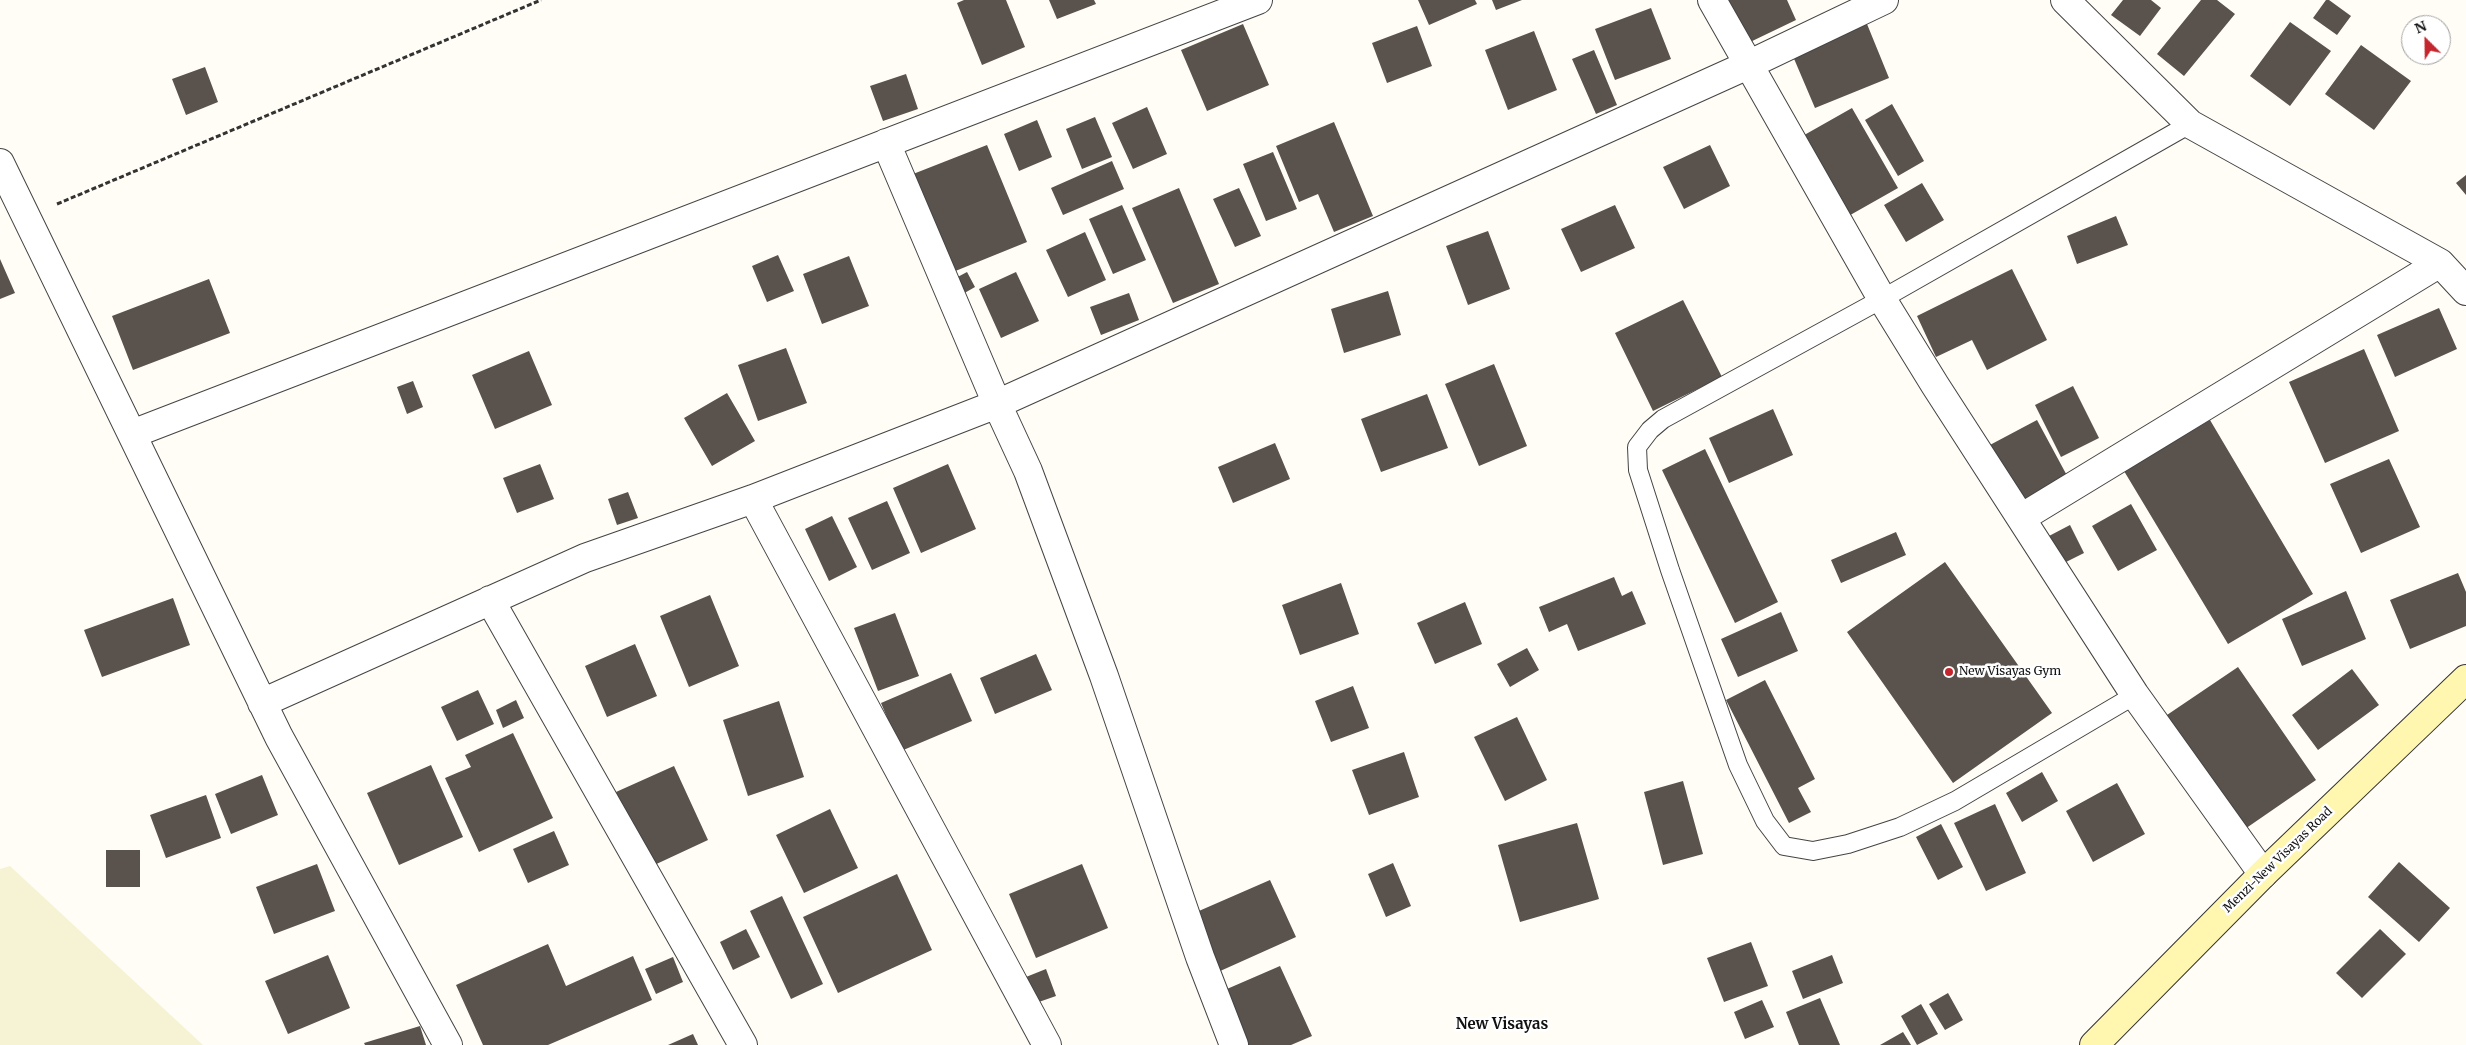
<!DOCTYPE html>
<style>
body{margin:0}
#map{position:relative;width:2466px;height:1045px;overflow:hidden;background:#fffdf5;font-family:Merriweather,serif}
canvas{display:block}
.north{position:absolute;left:2401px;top:15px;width:50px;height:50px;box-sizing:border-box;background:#fff;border:1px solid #a0a0a0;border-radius:50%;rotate:337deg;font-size:14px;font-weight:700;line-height:20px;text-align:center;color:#111}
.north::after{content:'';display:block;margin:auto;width:18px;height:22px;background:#c4262e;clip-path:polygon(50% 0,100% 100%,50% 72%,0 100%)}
</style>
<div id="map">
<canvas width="2466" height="1045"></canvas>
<div class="north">N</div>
</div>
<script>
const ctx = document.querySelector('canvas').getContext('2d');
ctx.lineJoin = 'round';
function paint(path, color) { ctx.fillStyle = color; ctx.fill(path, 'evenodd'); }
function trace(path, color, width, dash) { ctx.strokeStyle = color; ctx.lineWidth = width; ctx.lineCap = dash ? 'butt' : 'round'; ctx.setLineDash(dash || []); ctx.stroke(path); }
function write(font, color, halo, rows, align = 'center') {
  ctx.font = font + ' Merriweather,serif'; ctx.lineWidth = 5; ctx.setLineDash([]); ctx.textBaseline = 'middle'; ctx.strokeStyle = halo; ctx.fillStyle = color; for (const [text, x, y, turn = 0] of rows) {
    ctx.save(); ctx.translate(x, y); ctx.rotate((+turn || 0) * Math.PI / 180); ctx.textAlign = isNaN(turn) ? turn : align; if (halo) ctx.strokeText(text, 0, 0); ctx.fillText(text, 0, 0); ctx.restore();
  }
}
paint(new Path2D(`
 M10 866 203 1045H0V869Z`), '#f6f3d4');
paint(new Path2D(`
 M964 0H1006L1025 47 982 65 957 3Z
 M1049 0H1094L1096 4 1057 19Z
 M1418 0H1475L1477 4 1429 25Z
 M1492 0H1522L1496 10Z
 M1725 0H1787L1796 20 1746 44Z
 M2123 0H2151L2161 8 2140 36 2111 15Z
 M2201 0H2217L2235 14 2184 76 2157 54Z
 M2326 0H2329L2351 16 2337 35 2313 18Z
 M1651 8 1671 59 1615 80 1595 29Z
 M2290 22 2331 51 2290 106 2250 76Z
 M1243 24 1269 85 1207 111 1181 50Z
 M1867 24 1889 78 1815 108 1792 54Z
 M1417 26 1432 66 1387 83 1372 43Z
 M1534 31 1557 90 1508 110 1485 50Z
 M2361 45 2411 81 2374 130 2325 94Z
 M1594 50 1617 105 1596 114 1572 59Z
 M205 67 218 102 186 115 172 79Z
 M906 74 918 109 883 121 870 86Z
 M1892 104 1924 161 1898 176 1865 120Z
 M1147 107 1167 154 1133 169 1112 123Z
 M1852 108 1898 188 1845 218 1799 138Z
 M1095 117 1112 157 1082 169 1066 129Z
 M1037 120 1052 157 1019 171 1004 134Z
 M1334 122 1373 216 1334 232 1318 194 1299 202 1276 146Z
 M987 145 1027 242 948 274 908 176Z
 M1710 145 1730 186 1684 209 1663 167Z
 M1273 152 1297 209 1266 221 1243 164Z
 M1112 161 1124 189 1063 215 1051 188Z
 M2466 175V195L2456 183Z
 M1922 183 1944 220 1906 242 1884 205Z
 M1179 188 1219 284 1173 303 1132 208Z
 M1239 188 1261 236 1235 247 1213 199Z
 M1122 205 1146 260 1113 274 1089 219Z
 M1615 205 1635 248 1581 272 1561 229Z
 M2116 216 2128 245 2077 264 2067 236Z
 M1488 231 1510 289 1468 305 1446 246Z
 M1085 232 1106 280 1068 297 1046 250Z
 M778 255 794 291 767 302 752 266Z
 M849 256 869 306 822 324 803 274Z
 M0 259 15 293 0 299Z
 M2012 269 2047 340 1987 370 1972 340 1936 357 1917 316Z
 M967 272 975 287 961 295 952 280Z
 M1016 272 1039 321 1001 338 979 289Z
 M209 279 230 333 133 370 112 316Z
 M1388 291 1401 335 1344 353 1331 309Z
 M1129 293 1139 320 1101 335 1090 307Z
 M1683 300 1722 377 1653 411 1615 333Z
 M2439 308 2457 349 2395 377 2377 335Z
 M786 348 807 403 758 421 738 365Z
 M2364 349 2399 431 2325 463 2289 382Z
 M529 351 552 405 495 429 472 375Z
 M1494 364 1527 446 1479 466 1445 384Z
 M413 381 423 407 407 414 397 387Z
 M2073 386 2099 438 2061 457 2035 405Z
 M727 393 755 441 712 466 684 418Z
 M1427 394 1448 448 1381 472 1361 419Z
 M1773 409 1793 455 1729 483 1709 438Z
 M2037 420 2071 483 2022 509 1988 446Z
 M2210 420 2313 594 2228 644 2124 471Z
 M1275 443 1290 479 1233 503 1218 467Z
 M1705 449 1778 602 1735 623 1662 470Z
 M2389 459 2420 527 2361 553 2330 484Z
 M540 464 554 499 517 513 503 478Z
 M948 464 976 529 921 553 893 488Z
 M628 492 638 518 617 525 608 499Z
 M887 501 910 553 872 570 848 518Z
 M2131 504 2157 550 2118 571 2092 526Z
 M832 516 857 567 829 581 805 529Z
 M2070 525 2084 553 2064 563 2049 536Z
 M1896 532 1906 555 1841 583 1831 560Z
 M1945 562 2052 713 1953 783 1847 632Z
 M2458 573 2466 592V626L2410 649 2390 600Z
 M1614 577 1622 596 1632 591 1646 624 1578 651 1567 624 1549 632 1539 607Z
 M1341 583 1359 634 1300 655 1282 605Z
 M2346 591 2366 639 2302 666 2282 619Z
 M710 595 739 666 689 687 660 616Z
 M173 598 190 645 102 677 84 630Z
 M1465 602 1482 644 1435 664 1417 623Z
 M1781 612 1798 651 1738 677 1721 639Z
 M895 613 919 676 878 691 854 628Z
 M635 644 657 696 607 717 585 666Z
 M1527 648 1539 670 1510 687 1497 664Z
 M1036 654 1052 690 995 714 980 678Z
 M2238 667 2316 780 2242 831 2164 717Z
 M2352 669 2379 705 2318 750 2292 715Z
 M951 673 972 721 901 751 881 703Z
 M1765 680 1815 779 1798 788 1811 812 1789 823 1726 700Z
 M1353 686 1369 728 1331 742 1315 701Z
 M478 690 494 724 457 741 441 707Z
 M516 700 524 718 503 728 496 710Z
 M779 701 804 777 748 796 723 720Z
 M1517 717 1547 780 1505 801 1474 737Z
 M513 733 553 818 479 852 445 778 471 767 465 755Z
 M1404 752 1419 797 1369 815 1352 770Z
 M431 765 463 837 399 865 367 793Z
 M674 766 708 840 650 867 616 792Z
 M2042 772 2058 801 2022 822 2006 793Z
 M262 775 278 815 231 834 215 794Z
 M1683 781 1703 854 1663 865 1644 792Z
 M2117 783 2145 834 2093 862 2066 811Z
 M206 795 221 838 166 858 150 815Z
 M1995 804 2026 873 1986 891 1954 823Z
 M830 809 858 868 804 893 776 835Z
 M1577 823 1599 899 1520 922 1498 845Z
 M1941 824 1963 867 1938 880 1916 837Z
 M554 831 569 865 528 883 513 849Z
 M106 850H140V887H106Z
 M2399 862 2450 908 2419 942 2368 897Z
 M1393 863 1411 906 1386 917 1368 874Z
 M317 864 335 911 274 934 256 887Z
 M1082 864 1108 928 1036 958 1009 894Z
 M897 874 932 950 838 993 803 917Z
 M1270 880 1296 937 1218 972 1192 914Z
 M782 896 823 984 791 999 750 911Z
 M746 929 760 957 733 970 720 942Z
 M2380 929 2406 954 2362 998 2336 973Z
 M1751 942 1768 986 1724 1002 1707 958Z
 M548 944 566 986 633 956 652 1000 548 1045H483L456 985Z
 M328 955 350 1008 288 1034 265 981Z
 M1832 955 1843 983 1803 999 1792 971Z
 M673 957 683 982 656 994 645 969Z
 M1280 966 1312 1036 1291 1045H1244L1220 992Z
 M1046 969 1056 996 1036 1003 1026 977Z
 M1948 993 1963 1020 1945 1030 1929 1004Z
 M1820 998 1840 1045H1799L1786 1012Z
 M1762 1000 1774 1027 1745 1039 1734 1012Z
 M1921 1004 1938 1034 1917 1045 1901 1016Z
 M420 1026 426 1045H365L364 1043Z
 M1903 1032 1911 1045H1880Z
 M693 1034 698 1045H668Z`), '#5a524d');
const service = new Path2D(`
 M2135 695 1955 801 1900 827 1848 844 1813 851 1784 846 1765 821 1738 765 1670 570 1638 470 1637 447 1650 430 1663 419 1882 299 2190 124`);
const minor = new Path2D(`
 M1712 0 1882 299 1935 385 2135 695 2263 874
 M2065 0 2190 124 2440 263 2466 291
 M886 143 997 404 1028 471 1104 676 1200 957 1234 1045
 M0 163 279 737 448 1045
 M132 434 1258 0
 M753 499 1047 1045
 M2021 518 2440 263
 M490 600 743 1045
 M262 703 585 558 753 499 997 404 1750 64 1884 0`);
const secondary = new Path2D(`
 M2094 1045 2263 874 2466 679`);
trace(service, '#444', 20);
trace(minor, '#444', 30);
trace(secondary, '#333', 30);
trace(new Path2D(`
 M57 204 541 0`), '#333', 3, [5, 2.5]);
trace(service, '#fff', 18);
trace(minor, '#fff', 28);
trace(secondary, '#fff6b0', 28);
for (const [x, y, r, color] of [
 [1949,672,5,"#c4262e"]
]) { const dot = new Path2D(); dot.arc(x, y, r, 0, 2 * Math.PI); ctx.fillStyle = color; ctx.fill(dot); trace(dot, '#fff', 2); }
write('12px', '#111', '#fff', [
 ["New Visayas Gym",1959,672]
], 'left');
write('12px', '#111', '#fff', [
 ["Menzi-New Visayas Road",2278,860,-44]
]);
write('bold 15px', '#111', '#fff', [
 ["New Visayas",1502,1025]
]);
</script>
